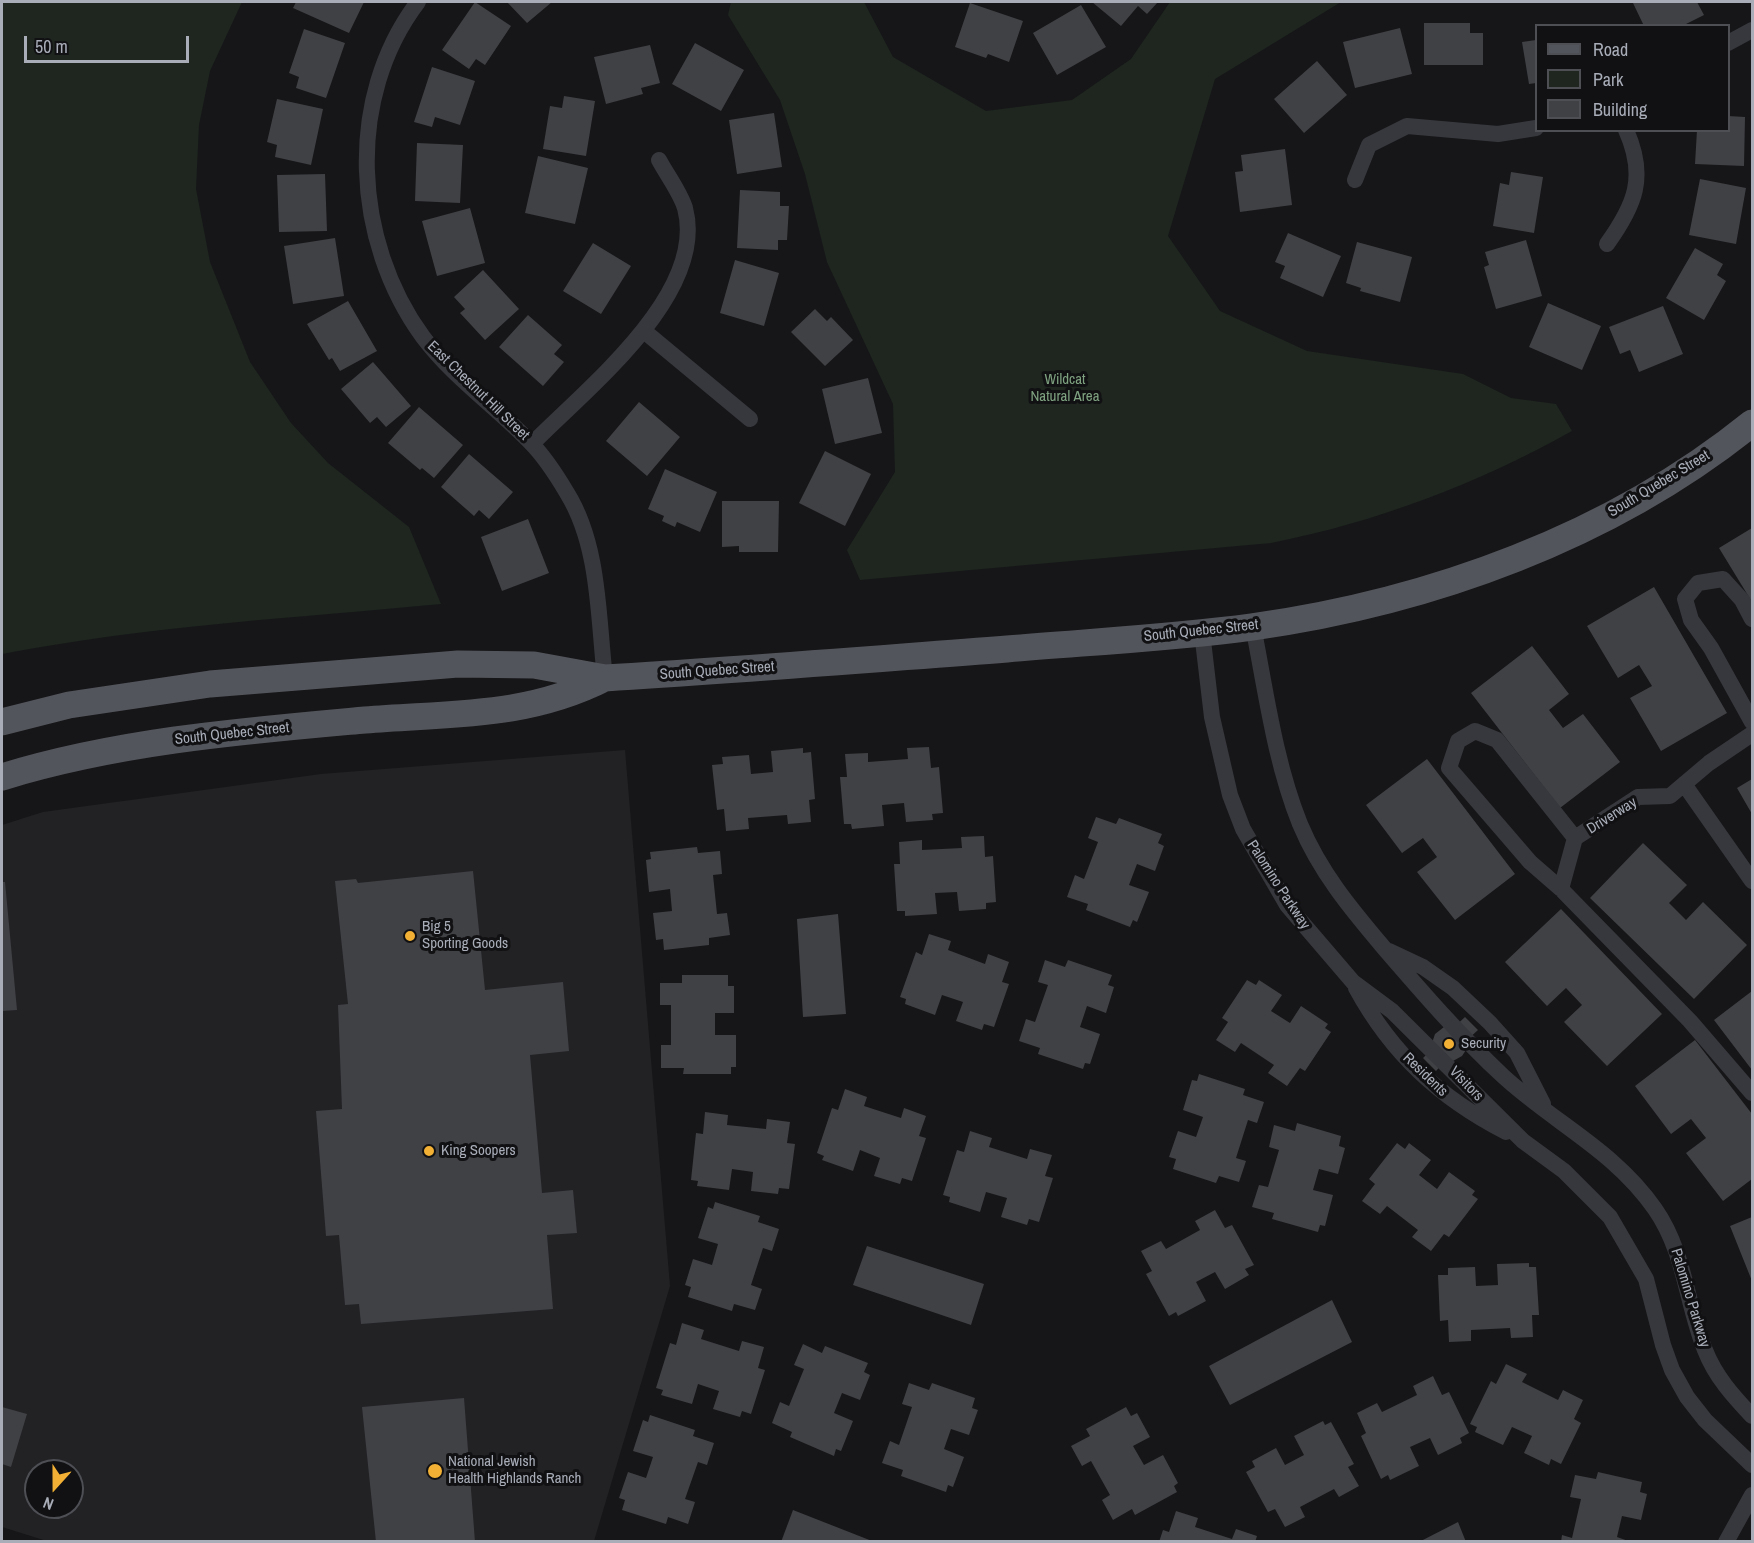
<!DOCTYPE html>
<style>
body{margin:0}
#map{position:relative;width:1754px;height:1543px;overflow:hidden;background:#161618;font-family:"Archivo Narrow",sans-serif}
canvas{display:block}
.frame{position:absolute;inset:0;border:3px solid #a8adb8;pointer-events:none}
.legend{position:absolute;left:1535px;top:24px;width:195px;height:108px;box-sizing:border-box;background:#111113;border:2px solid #4d4f55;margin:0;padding:8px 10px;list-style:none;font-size:18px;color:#a8adb8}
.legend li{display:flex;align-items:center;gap:12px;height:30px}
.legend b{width:30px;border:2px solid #4d4f55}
.north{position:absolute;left:24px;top:1459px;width:60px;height:60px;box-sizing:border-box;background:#111113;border:2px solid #4d4f55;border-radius:50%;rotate:201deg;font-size:16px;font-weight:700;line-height:24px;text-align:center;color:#a8adb8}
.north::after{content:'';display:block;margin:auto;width:21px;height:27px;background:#f2b134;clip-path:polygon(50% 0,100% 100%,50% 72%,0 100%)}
.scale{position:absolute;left:24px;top:36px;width:165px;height:27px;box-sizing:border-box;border:3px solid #a8adb8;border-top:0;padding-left:8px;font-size:18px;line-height:21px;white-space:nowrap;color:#a8adb8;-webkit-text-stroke:4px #111113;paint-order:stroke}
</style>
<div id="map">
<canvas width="1754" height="1543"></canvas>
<div class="frame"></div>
<ul class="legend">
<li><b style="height:8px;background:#53555c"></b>Road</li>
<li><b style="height:16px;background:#1e261f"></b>Park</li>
<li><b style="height:16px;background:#404145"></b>Building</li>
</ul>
<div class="north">N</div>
<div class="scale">50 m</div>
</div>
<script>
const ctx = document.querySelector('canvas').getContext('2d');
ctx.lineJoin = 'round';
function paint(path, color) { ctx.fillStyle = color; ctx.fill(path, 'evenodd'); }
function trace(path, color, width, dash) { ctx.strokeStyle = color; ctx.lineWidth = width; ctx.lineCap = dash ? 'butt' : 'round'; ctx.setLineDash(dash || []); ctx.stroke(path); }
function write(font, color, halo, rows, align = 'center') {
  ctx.font = font + ' "Archivo Narrow",sans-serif'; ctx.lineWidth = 6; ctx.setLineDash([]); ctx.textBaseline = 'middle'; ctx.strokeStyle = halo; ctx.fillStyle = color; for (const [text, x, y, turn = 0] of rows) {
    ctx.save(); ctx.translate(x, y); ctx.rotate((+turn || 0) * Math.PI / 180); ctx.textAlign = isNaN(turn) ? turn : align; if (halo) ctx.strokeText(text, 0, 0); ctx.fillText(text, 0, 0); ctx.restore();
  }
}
paint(new Path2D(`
 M625 750 670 1286 594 1541 50 1542 2 1527V825L43 812 321 774ZM36 1471H72V1507H36Z`), '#222225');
paint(new Path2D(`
 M2 2H242L210 71 199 125 196 189 210 262 250 362 291 423 328 463 409 527 441 604C295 618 147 626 2 654Z
 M731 2H864L893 57 986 111 1072 100 1131 59 1170 2H1341L1215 79 1168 236 1220 311 1307 351 1463 374 1511 398 1556 404 1572 431C1477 484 1377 522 1271 543L860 580 847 550 895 472 893 404 827 262 805 174 780 100 728 15Z`), '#1e261f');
paint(new Path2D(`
 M296 2H364L349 33 293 8Z
 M475 2 511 26 485 65 476 59 469 69 442 50Z
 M507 2H552L527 23Z
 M1092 2H1158L1147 14 1138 6 1121 26Z
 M1637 2H1697L1704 15 1682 26H1644L1633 3Z
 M970 3 1023 21 1009 62 988 54 986 58 955 47Z
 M1081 5 1106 47 1057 75 1033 33Z
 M1424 23H1470V33H1483V65H1424Z
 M1400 28 1412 74 1355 88 1343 42Z
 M304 29 345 43 326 98 296 88 299 77 289 73Z
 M1536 40V83L1529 84 1522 42Z
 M695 43 744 70 721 111 672 84Z
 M650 45 660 83 641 88 643 94 606 104 594 57Z
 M1317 61 1347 95 1304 133 1274 99Z
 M432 67 475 81 460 125 435 117 432 127 414 122Z
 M564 96 595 101 586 156 543 149 550 106 562 108Z
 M277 99 323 109 311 165 275 157 277 145 267 142Z
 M774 113 782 167 737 174 729 120Z
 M1728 116 1745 117 1744 166 1695 164 1697 130H1728Z
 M417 143 463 145 460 203 415 201Z
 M1285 149 1292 205 1240 212 1235 172 1243 171 1241 155Z
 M538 156 588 168 575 224 525 213Z
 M1511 172 1543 177 1534 233 1493 226 1500 183 1509 185Z
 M325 174 327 231 279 232 277 175Z
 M1700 179 1746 188 1736 244 1689 235Z
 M740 190 780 192V206H789L787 240H778V250L737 248Z
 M470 208 485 263 437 276 422 221Z
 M1288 233 1341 256 1323 297 1280 278 1285 266 1275 262Z
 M335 238 344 296 293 304 284 246Z
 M1526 240 1542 296 1496 309 1484 267 1489 265 1485 252Z
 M1357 242 1412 257 1400 302 1360 291 1361 288 1346 283Z
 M593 243 631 266 601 314 563 291Z
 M1695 248 1723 264 1717 275 1726 281 1704 320 1666 298Z
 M735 260 779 273 764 326 720 313Z
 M483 270 519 309 485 340 460 313 465 309 454 297Z
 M348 301 377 351 340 371 332 358 329 360 307 324Z
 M1548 303 1601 326 1582 370 1529 347Z
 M1663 306 1683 354 1639 372 1630 350 1620 354 1609 327Z
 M815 309 827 321 831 317 853 340 825 366 791 332Z
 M528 315 562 345 554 354 564 362 543 386 499 347Z
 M373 362 411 406 386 427 377 417 370 423 341 389Z
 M868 378 882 433 835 444 822 389Z
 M639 402 680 437 647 476 606 441Z
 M419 407 463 445 434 478 422 468 420 470 388 443Z
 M825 451 871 474 845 526 799 503Z
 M469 454 513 492 489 519 479 510 474 516 441 487Z
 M665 469 717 492 700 532 677 522 675 527 662 521 664 516 648 509Z
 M722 501H779L778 552H739V546L722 547Z
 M528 519 549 573 502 591 481 537Z
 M1752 528V602L1719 548Z
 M1654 587 1727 713 1661 751 1630 698 1652 686 1639 665 1618 678 1587 626Z
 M1532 646 1569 694 1549 710 1563 728 1583 714 1620 762 1560 808 1471 693Z
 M929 747 931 768 939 767 943 813 932 814 933 820 906 822 904 803 882 805 884 826 852 829 851 824H844L840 777H847L845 754 868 753V762L908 759 907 748Z
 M803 748V753L811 752 815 799 809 800 811 822 788 824 787 815 748 818 749 829 726 831 724 809 717 810 712 765 723 764 722 757 749 755 751 774 773 772 771 751Z
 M1427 759 1515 874 1455 920 1417 872 1437 857 1423 838 1402 853 1366 805Z
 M1752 779V814L1737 788Z
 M1096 817 1116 824 1119 818 1162 834 1158 843 1164 846 1155 871 1137 864 1129 885 1149 892 1137 922 1133 920 1130 927 1086 910 1088 904 1067 897 1075 875 1084 879 1098 842 1088 838Z
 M984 836 985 857 993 856 996 902 986 903V909L959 911 957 892 935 893 937 914 905 916V911H897L894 864H900L899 842 922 840V850L962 848 961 837Z
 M1643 843 1687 885 1669 903 1686 920 1703 902 1747 945 1694 999 1590 898Z
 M697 847 698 853 720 851 722 874 713 875 717 914 727 913 730 935 709 938V945L664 950 663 939 656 940 653 913 672 911 670 889 649 892 646 860 651 859 650 852Z
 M473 871 485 990 563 982 569 1051 530 1055 542 1193 573 1190 577 1233 547 1235 553 1309 361 1324 359 1304 345 1305 339 1235 326 1236 316 1111 342 1109 338 1005 348 1004 335 881 356 879 358 883Z
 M2 882H5L17 1010 2 1011Z
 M1561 909 1662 1014 1607 1066 1564 1022 1582 1005 1566 988 1547 1006 1505 962Z
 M838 914 846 1014 803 1017 797 919Z
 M929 934 951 941 948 950 985 964 988 954 1009 962 1002 982 1009 984 994 1027 984 1024 982 1030 956 1021 963 1002 942 995 935 1015 905 1004 906 999 900 997 916 952 922 955Z
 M1045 960 1065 967 1068 960 1112 975 1108 985 1114 987 1106 1013 1087 1006 1080 1027 1100 1034 1090 1064 1085 1063 1083 1069 1038 1054 1040 1048 1019 1041 1026 1019 1035 1022 1048 985 1038 982Z
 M682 975H728V986H734V1013H715V1035H736V1067H731V1074H683L684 1068H661V1045H671V1005H660V983H682Z
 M1247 980 1256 985 1259 980 1282 995 1271 1011 1290 1023 1301 1006 1328 1024 1325 1028 1331 1032 1305 1071 1300 1068 1287 1086 1268 1073 1274 1065 1241 1043 1235 1052 1216 1040 1228 1022 1222 1018Z
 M1752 991V1070L1714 1020Z
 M1465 1017 1478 1030 1465 1042 1466 1050 1462 1056 1453 1061 1447 1059 1436 1071 1423 1058 1435 1046 1432 1043 1435 1034 1444 1027 1452 1029Z
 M1695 1040 1752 1114V1179L1723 1201 1686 1153 1706 1138 1691 1119 1671 1134 1635 1086Z
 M1199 1074 1245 1089 1243 1095 1264 1102 1257 1123 1248 1120 1236 1158 1246 1161 1239 1182 1219 1176 1216 1183 1173 1169 1176 1159 1169 1157 1178 1131 1196 1137 1203 1117 1183 1110 1192 1080 1197 1081Z
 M845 1089 867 1097 864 1106 901 1118 904 1108 926 1116 919 1136 926 1138 912 1181 902 1178 900 1184 874 1176 880 1158 860 1150 853 1171 822 1160 824 1156 817 1153 832 1108 838 1110Z
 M705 1112 728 1115 727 1125 766 1129 767 1119 790 1122 787 1143 795 1144 789 1189 779 1188 778 1194 751 1191 753 1172 732 1169 729 1190 697 1186 698 1181 691 1180 696 1133 703 1134Z
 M1297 1123 1341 1136 1339 1146 1345 1148 1338 1174 1319 1169 1313 1190 1333 1195 1325 1226 1320 1225 1318 1232 1272 1219 1274 1213 1252 1207 1259 1185 1268 1187 1279 1150 1269 1147 1274 1125 1295 1131Z
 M970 1131 992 1138 989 1147 1027 1159 1030 1149 1052 1155 1045 1176 1053 1178 1039 1222 1029 1219 1027 1225 1001 1217 1007 1198 986 1192 980 1212 949 1202 950 1197 943 1195 957 1150 964 1152Z
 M1397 1143 1405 1149 1409 1143 1431 1160 1419 1175 1437 1189 1449 1172 1475 1191 1472 1195 1478 1199 1449 1237 1444 1234 1431 1251 1412 1237 1418 1230 1387 1206 1380 1214 1362 1201 1375 1184 1369 1179Z
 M715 1202 760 1216 758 1222 779 1229 772 1251 763 1248 751 1285 762 1289 755 1310 734 1304 732 1311 688 1297 691 1287 685 1285 693 1259 712 1265 718 1244 698 1238 708 1207 713 1209Z
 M1215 1210 1225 1228 1232 1225 1254 1265 1245 1269 1249 1275 1225 1289 1215 1272 1196 1282 1206 1301 1178 1316 1176 1312 1169 1316 1146 1274 1152 1271 1141 1251 1161 1241 1166 1249 1200 1230 1195 1221Z
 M1752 1217V1281L1730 1226Z
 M867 1246 984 1284 971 1325 853 1285Z
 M1529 1263V1267H1536L1539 1315H1532L1533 1337 1511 1338 1510 1328 1471 1330V1341L1449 1342 1448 1320 1440 1321 1438 1275H1448V1268L1475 1267 1476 1286 1498 1285 1497 1264Z
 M1332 1300 1352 1342 1230 1405 1209 1366Z
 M682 1323 704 1330 701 1339 739 1351 742 1341 764 1347 758 1368 765 1370 751 1414 742 1411 740 1417 713 1409 719 1391 698 1384 692 1404 661 1395 663 1390 656 1388 670 1343 676 1345Z
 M803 1344 822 1353 825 1346 868 1363 864 1372 870 1375 860 1400 842 1393 834 1413 853 1421 841 1451 836 1449 834 1456 790 1437 792 1432 772 1423 780 1402 789 1406 804 1369 794 1365Z
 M1506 1364 1527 1374 1522 1382 1558 1400 1563 1390 1583 1400 1574 1419 1581 1423 1561 1464 1551 1459 1549 1465 1524 1453 1532 1436 1512 1427 1503 1445 1475 1432 1477 1427 1470 1424 1491 1381 1496 1384Z
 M1433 1376 1442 1395 1449 1392 1469 1433 1460 1438 1462 1443 1438 1455 1430 1438 1410 1447 1419 1466 1390 1480 1388 1475 1381 1479 1361 1436 1366 1433 1357 1413 1377 1403 1382 1412 1417 1395 1413 1386Z
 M909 1383 929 1390 932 1383 975 1398 972 1408 978 1410 969 1435 951 1429 944 1449 964 1457 953 1487 948 1485 946 1492 901 1476 903 1470 882 1463 890 1441 899 1445 912 1407 902 1404Z
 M464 1398 475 1542H376L362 1407Z
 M2 1407 27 1414 11 1467 2 1464Z
 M1126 1407 1131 1416 1137 1413 1150 1437 1133 1446 1144 1465 1163 1455 1178 1483 1174 1486 1177 1492 1135 1515 1132 1509 1113 1520 1102 1500 1110 1495 1091 1461 1082 1466 1071 1446 1090 1436 1086 1429Z
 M650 1415 695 1430 693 1436 714 1443 707 1465 698 1462 685 1499 695 1502 688 1524 668 1517 666 1524 622 1510 625 1500 619 1498 628 1472 646 1478 653 1457 633 1451 643 1420 648 1422Z
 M1323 1421 1325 1425 1331 1422 1354 1464 1348 1467 1359 1486 1339 1497 1334 1489 1300 1507 1305 1517 1285 1527 1275 1509 1268 1512 1246 1472 1255 1467 1252 1461 1276 1448 1285 1465 1304 1455 1294 1436Z
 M1598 1472 1642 1482 1640 1492 1647 1494 1641 1520 1622 1516 1617 1537 1631 1542H1561L1562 1535 1572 1538 1581 1499 1570 1497 1575 1475 1596 1479Z
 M793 1510 872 1541V1542H781Z
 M1176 1511 1198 1518 1195 1527 1232 1539 1236 1529 1257 1536 1255 1542H1159L1163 1530 1169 1532Z
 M1458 1522 1466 1542H1419Z`), '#404145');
trace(new Path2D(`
 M418 2C345 98 353 241 423 337 453 377 495 406 530 442 544 456 557 476 567 493 600 546 598 619 605 678
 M1728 43 1752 30
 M1355 180 1369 145 1407 126 1498 134 1536 128
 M1607 244C1635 205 1647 177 1626 130
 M644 331 750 419
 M532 444C586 389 708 294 685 208 680 192 667 175 659 160
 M1752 619 1742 600 1723 579 1698 583 1685 599 1691 620 1711 648 1752 722
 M1253 626C1266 692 1275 762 1300 824 1320 872 1351 909 1384 948 1422 992 1460 1036 1503 1076 1554 1123 1614 1150 1655 1209 1685 1252 1686 1303 1705 1350 1715 1376 1733 1396 1752 1416
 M1202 632 1212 717 1230 795 1243 829 1287 905 1353 982 1392 1011 1523 1141 1564 1171 1610 1217 1646 1279 1663 1345 1672 1370 1687 1397 1705 1420 1752 1465
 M1684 784 1752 881
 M1575 838 1497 740 1475 731 1458 741 1449 768 1530 862 1561 889 1690 1021 1752 1093
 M1561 889 1575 838 1638 797 1670 796 1709 763 1752 734
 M1389 951 1423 967 1453 988 1490 1023 1517 1053 1543 1104
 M1356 988C1392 1054 1440 1098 1506 1132
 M1726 1542 1752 1495`), '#37383d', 16);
trace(new Path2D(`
 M2 722 69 705 210 684 458 664 534 665 605 678C739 670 873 659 1007 649 1088 642 1171 638 1252 627 1430 602 1611 537 1752 423
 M2 777C119 741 243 731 365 720 450 713 526 718 605 678`), '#53555c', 27);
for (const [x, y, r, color] of [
 [410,936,6,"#f2b134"],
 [1449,1044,6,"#f2b134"],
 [429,1151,6,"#f2b134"],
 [435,1471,8,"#f2b134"]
]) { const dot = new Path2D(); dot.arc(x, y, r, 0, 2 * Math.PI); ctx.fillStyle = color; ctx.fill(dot); trace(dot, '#111113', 2); }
write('15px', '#7fa381', '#111113', [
 ["Wildcat",1065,380],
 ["Natural Area",1065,397]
]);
write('15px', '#a8adb8', '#111113', [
 ["East Chestnut Hill Street",478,391,44],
 ["South Quebec Street",1659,484,-31],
 ["South Quebec Street",1201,631,-6],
 ["South Quebec Street",717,671,-4],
 ["South Quebec Street",232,734,-6],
 ["Driverway",1612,816,-32],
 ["Palomino Parkway",1278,885,57],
 ["Residents",1425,1075,44],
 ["Visitors",1466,1084,46],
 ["Palomino Parkway",1690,1298,73]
]);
write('15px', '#a8adb8', '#111113', [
 ["Big 5",422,927],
 ["Sporting Goods",422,944],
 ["Security",1461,1044],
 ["King Soopers",441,1151],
 ["National Jewish",448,1462],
 ["Health Highlands Ranch",448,1479]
], 'left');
</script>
